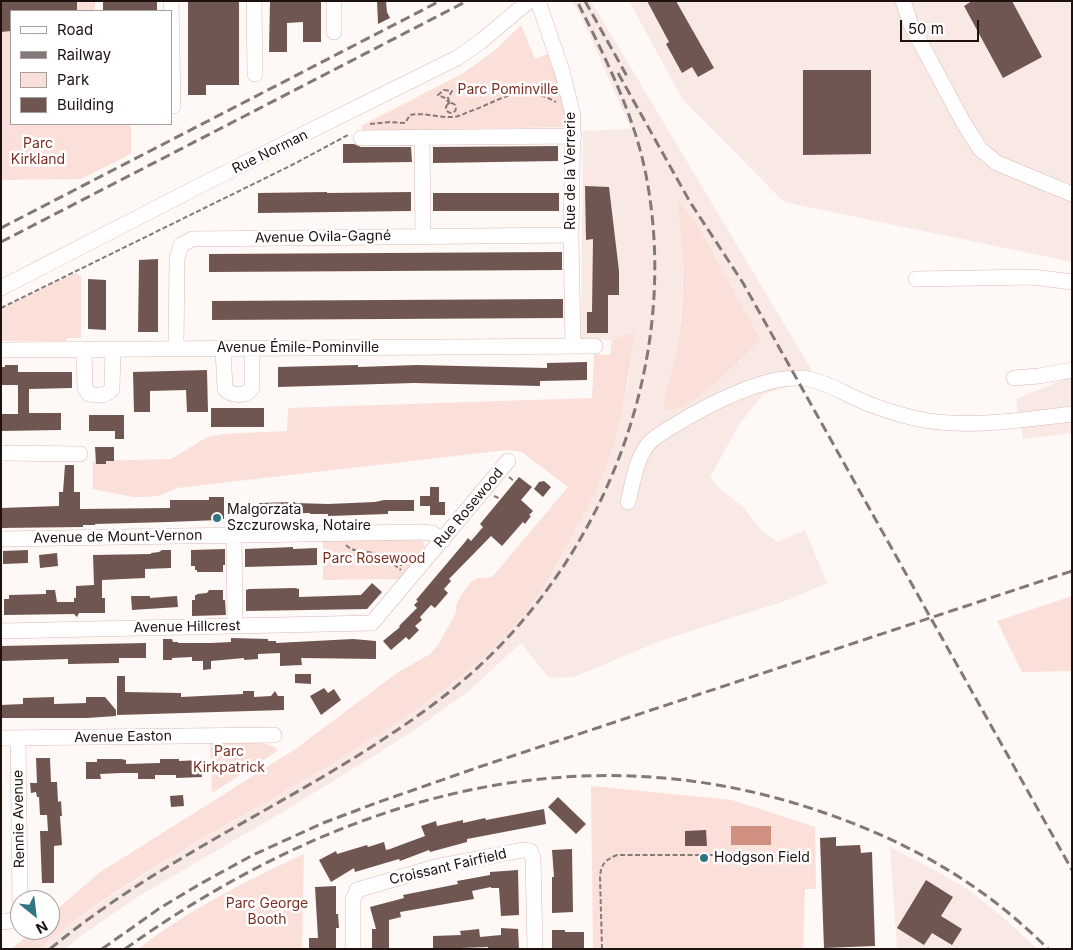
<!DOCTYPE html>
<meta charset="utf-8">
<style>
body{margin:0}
#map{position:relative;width:1073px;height:950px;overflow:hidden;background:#fef8f6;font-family:Inter,sans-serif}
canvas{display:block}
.frame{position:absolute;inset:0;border:2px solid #1d1210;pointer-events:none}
.legend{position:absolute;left:10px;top:10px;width:162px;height:115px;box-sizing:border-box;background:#fff;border:1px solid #a5a09f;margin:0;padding:6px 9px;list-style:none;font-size:15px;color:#1d1210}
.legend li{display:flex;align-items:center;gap:10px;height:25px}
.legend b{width:25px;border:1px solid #a5a09f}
.north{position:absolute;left:10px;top:890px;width:50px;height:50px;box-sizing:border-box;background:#fff;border:1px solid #a5a09f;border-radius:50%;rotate:151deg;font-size:14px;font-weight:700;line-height:20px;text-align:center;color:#1d1210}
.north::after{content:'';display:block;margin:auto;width:18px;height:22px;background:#2f7582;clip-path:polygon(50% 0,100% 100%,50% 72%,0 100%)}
.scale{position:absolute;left:900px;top:20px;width:79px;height:22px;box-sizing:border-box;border:2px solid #1d1210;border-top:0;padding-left:6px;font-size:15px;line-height:18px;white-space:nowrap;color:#1d1210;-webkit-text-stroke:4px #fff;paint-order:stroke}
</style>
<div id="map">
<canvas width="1073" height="950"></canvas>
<div class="frame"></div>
<ul class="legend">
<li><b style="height:6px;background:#fff"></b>Road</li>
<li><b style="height:6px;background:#827977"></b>Railway</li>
<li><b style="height:14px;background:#fbdfd9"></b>Park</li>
<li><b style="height:14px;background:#705650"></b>Building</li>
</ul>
<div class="north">N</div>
<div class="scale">50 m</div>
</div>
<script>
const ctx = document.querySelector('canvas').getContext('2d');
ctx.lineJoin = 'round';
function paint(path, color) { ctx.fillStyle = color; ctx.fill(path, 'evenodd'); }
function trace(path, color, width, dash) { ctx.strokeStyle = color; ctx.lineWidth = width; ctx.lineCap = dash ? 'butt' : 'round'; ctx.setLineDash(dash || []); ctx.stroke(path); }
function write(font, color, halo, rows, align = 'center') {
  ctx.font = font + ' Inter,sans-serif'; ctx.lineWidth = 5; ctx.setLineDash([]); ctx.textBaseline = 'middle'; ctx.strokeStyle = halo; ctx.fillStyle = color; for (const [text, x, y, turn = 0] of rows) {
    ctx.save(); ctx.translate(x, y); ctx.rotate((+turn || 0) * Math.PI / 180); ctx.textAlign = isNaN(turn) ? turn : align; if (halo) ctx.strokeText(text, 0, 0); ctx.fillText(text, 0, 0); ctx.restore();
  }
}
paint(new Path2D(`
 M572 1H591L820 384H801L786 387 762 395 739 425 710 477 722 491 742 506 762 531 778 542 805 530 827 583 788 600 663 640 574 677 549 678 521 643 470 690 420 726 377 754 286 810 139 896 82 935 65 949H39L59 932 109 897 180 852 320 771 530 607 555 566 584 513 602 476 616 432 628 385 635 333 612 340 581 339 583 131 631 129 581 16ZM678 200 741 361 674 365 680 331 682 289V237Z
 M629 1H1072V262L784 202 683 100Z
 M1072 376V433L1023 439 1016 399Z
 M890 847 942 874 970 891 1006 920 1037 949H897Z`), '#f9e9e5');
paint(new Path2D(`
 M1 1H95V11H11V124H131V154L81 179 1 180Z
 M521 25 535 59 550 53 566 110V127L363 131 361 126 462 74 494 51Z
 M677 199 696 223 760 339C745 356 686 417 664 410 663 394 670 380 674 365 676 354 678 342 680 331 685 287 683 242 677 199Z
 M75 273 81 276V338H66V341H1V309Z
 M635 332C628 381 621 431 602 477 592 500 579 523 567 545 555 566 544 588 530 607 495 653 448 688 401 719 342 759 281 794 219 829 157 865 94 902 39 949H12L33 930H50V915L99 873 294 750 397 673 430 654 439 644 453 618 456 612V605L461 595 471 582 478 578H488L493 576 568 487 522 452 507 450 177 488 159 496 143 497H133L93 489V461L171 459 207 437 223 434 287 431 288 408 592 398 594 354 610 355 612 340Z
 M416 539 423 541 425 547 400 579 323 580V540Z
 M1072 596V671L1022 672 997 621Z
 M210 741H259L276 748 277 751 212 793Z
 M591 786 732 800 815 827 816 889H805L803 949H593Z
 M304 854 302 949H138C188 910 246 881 304 854Z`), '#fbdfd9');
paint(new Path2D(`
 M731 826H771V845H731Z`), '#cf8f81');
paint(new Path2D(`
 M1 1H77V11H11V31L1 32Z
 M103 1H157V10L103 11Z
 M188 1H239V85H206V95H188Z
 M270 1H321V42H303V22L287 23V52H269Z
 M377 1H386L387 12 390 18 378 24Z
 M647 1H676L714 68 698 77 692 67 682 73 666 44 669 42Z
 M972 1H1012L1042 57 1003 78 964 6Z
 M803 70H871V154L803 155Z
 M343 144H354L361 147H411L412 162 343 163Z
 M558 146V161L433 163V147Z
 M585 186 609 187 619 271V295H608V333H587V312H592L593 239 586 240Z
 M327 192V193L411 192V211L258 213V193Z
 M433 193H559V211H433Z
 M562 252V270L209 272V254Z
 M158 259V332H138L139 260Z
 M88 279 106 280V330L88 329Z
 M563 299V318L212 320V301Z
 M587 362V380L540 381V386L414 383 278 387V367L358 365V367L417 365 547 368V363Z
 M5 365H18V372H72V388L29 389V413H61V430L1 431V414H18V385H1V367H5Z
 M207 370 208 412H187L186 390 150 391V412H134L133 372Z
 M211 408H264V427H211Z
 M89 415H124V439H115V431H89Z
 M95 447H114V461H106V464H96Z
 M65 465H74V492H80V509L170 508V500H209V497H224V519H219V520L168 522 95 524V525H83V527L1 528V508L59 506V492H63Z
 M519 477 532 487 521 500 533 511 529 515 531 516 525 524 523 522 502 546 491 536 449 579 451 581 444 589 448 593 435 608 431 605 420 617 422 620 415 626 419 630 409 640 406 637 391 650 383 641 400 627 399 626 417 608 414 605 418 601 416 600 465 542 468 538 471 541 483 527 480 524Z
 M544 481 551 487 543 497 534 489 539 482Z
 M430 487H439V502H445V515H430V506H420V496H430Z
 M384 500H414V511H388V514L328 516V514H310V513L260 514 259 503 295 502V503L328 504 375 502Z
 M293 547V549L317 548V565L245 567V549Z
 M225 549V565H223V572H197V570H195V566H191V550Z
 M28 550V563L3 564V551Z
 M162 550H171V568L145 569V578L102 580V598H105V613H79L77 617 74 614 4 615V599H9V595L46 594V590H55L57 602H74V598H76V586L94 585 93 555 151 554V553L159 552Z
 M57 553 58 566 40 568 39 555Z
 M372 583 382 592 367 609 246 611V590L249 589 295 588 299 589V597L361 595Z
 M209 590H223V600H225L226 615 192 616V600H195V595H197V594L207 593Z
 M131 596H150V598L177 596 178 607 132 610Z
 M231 638 268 639V641H276V643L353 639 376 641V659L301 658 302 665 280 666V653L258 654V659L244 660V658L211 661V669L203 670V661H192V657L172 658V660H163V639H172L173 642H178V643H211L231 642Z
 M146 643V658H119V663L68 664V659L1 661V646Z
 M295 674H311V684L295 683Z
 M117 676H125V692L181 693V697L243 694V691H254V697L271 696 275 691 278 696H284V710L117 715Z
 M324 688 328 693 334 689 341 700 321 715 310 696Z
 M54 697V704L86 703V697H105L116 710V716L87 718H1V705L23 704V698Z
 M36 758H50L51 782H57L58 802 61 801 62 816H60L62 845 54 846V883H42L40 831H48L47 815H40L39 797H37L36 792 31 793 30 783H37Z
 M97 759H121L126 760V764L160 763V759H179V761L202 760V777L176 778V775H155V779H138V773H121L100 774 101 779H86V762H97Z
 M183 795 184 806 171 807 170 796Z
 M558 797 586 824 576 834 548 807Z
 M544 809 546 824 467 839V842L430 852 429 850 400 861 399 859 355 872 354 868 331 882 319 860 336 851 337 854 367 845 368 847 384 842 386 850 390 849 425 836 421 826 436 821 437 826 463 820V823L485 818 486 820Z
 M706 830 707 846H685V831Z
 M836 837V846L860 845 861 853 872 852 875 946 824 948 820 838Z
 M572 849 573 912 552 913V877H554L552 850Z
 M518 870 519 915 501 916 499 888H491V887L472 891 474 899 400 912 401 917 389 920V949H372V929H376L370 907 404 898 403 895 458 884 457 881 490 875V872Z
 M926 880 953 897 941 916 962 929 952 945 932 933 924 945 897 928Z
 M336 886V914H338L339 928H336V949H309V938H318L315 887Z
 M501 928 518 929 519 949H488V947L433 949V936L461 935 460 931 479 929 480 937 501 935Z
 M552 930H565V932H584V949L552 948Z`), '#705650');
const minor = new Path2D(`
 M171 1 173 106
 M254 1 255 74
 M334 1V32
 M538 1 562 71 573 115 571 235 573 346
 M903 1 911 25 963 122 980 149 997 163 1072 194
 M422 137 423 236
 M361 138 574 136
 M916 279 1033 277 1072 282
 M1 288 205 183 457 58 480 42 529 1
 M176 348 177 258 181 245 192 239 571 235
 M84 349 85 388 89 394C97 396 106 396 112 389L113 349
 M223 349 225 389C232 396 246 397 252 388V349
 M1 350 595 346
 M1014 378 1039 376 1072 370
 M1 453 80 454
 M628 502C633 483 636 457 650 442 657 435 667 430 675 425 707 405 770 372 808 379 825 382 838 390 853 397 874 407 896 414 918 419 968 429 1021 420 1072 414
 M234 535 235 626
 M1 539 422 532 432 533 443 540
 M1 631 372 623 508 461
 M1 738 274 735
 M18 738 20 900
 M1 922C10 922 19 919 20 909
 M353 949V900L357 890 439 866 523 850 530 851 533 858 535 949`);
trace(minor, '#d9bbb5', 16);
trace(new Path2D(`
 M444 90 452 91 448 98 450 104 445 98 438 95Z
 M446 108a5 5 0 1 1 10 0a5 5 0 1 1-10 0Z
 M370 124 390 122 405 123 410 115C423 112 439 118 453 117 459 117 465 113 471 111 504 99 520 82 556 102
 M1 308 292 165 348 135
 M509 477 515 482
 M494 496 501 499
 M346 545C354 553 362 550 373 553 384 556 392 563 401 570
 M401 565V566
 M602 949 600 877C601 864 605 860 617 855H714`), '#847b79', 2, [5, 2.5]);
trace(minor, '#fff', 15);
trace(new Path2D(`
 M585 1 628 78
 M618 73 690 202 743 283 1072 870
 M1 228 440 1
 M1 242 467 1
 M50 949C169 850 316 794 439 700 596 581 684 371 646 175 634 114 605 57 577 1
 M102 949 160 908 200 884 253 855 323 823 379 802 479 767 1072 571
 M125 949C331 802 569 727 816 810 904 839 983 883 1048 949`), '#827977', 3, [10, 5]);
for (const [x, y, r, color] of [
 [217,518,5,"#2f7582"],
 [704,858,5,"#2f7582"]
]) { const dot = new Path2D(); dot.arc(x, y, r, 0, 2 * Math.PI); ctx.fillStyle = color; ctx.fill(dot); trace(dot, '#fff', 2); }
write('14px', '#7c2f21', '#fff', [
 ["Parc Pominville",508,90],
 ["Parc",38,144],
 ["Kirkland",38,160],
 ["Parc Rosewood",374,559],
 ["Parc",229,752],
 ["Kirkpatrick",229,768],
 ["Parc George",267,904],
 ["Booth",267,920]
]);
write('14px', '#1d1210', '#fff', [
 ["Rue Norman",270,152,-26],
 ["Rue de la Verrerie",571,171,-90],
 ["Avenue Ovila-Gagné",323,237,-1],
 ["Avenue Émile-Pominville",298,348],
 ["Rue Rosewood",469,508,-50],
 ["Avenue de Mount-Vernon",118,537,-1],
 ["Avenue Hillcrest",187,627,-1],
 ["Avenue Easton",123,737,-1],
 ["Rennie Avenue",19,819,-91],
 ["Croissant Fairfield",448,867,-13]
]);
write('14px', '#1d1210', '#fff', [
 ["Malgorzata",227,510],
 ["Szczurowska, Notaire",227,526],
 ["Hodgson Field",714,858]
], 'left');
</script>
